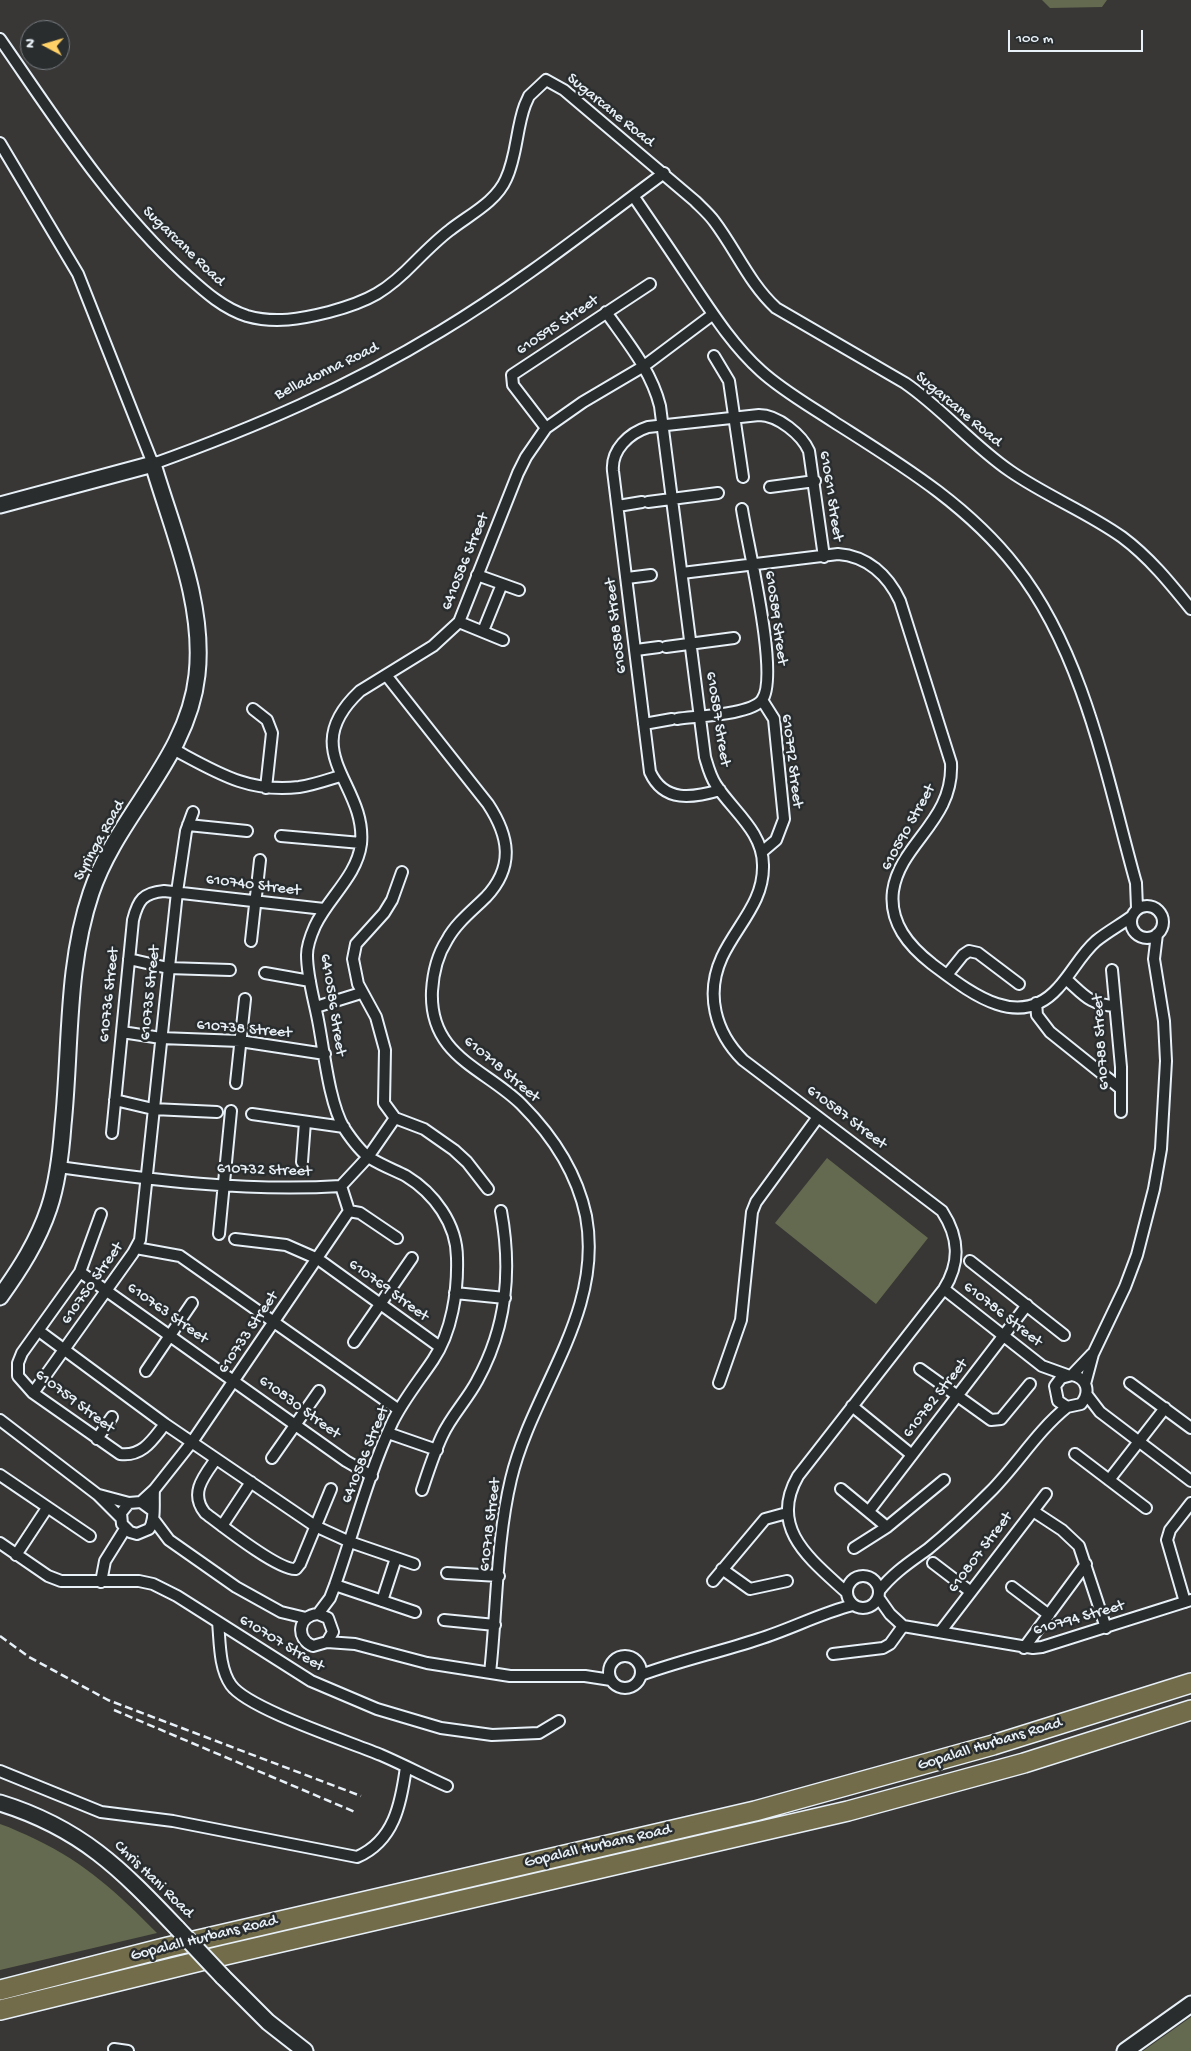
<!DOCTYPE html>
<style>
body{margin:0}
#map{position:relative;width:1191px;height:2051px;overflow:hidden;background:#383736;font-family:"Gochi Hand",sans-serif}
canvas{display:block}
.north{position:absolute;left:20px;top:20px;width:50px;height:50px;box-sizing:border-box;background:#2a2d2e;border:1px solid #767b7f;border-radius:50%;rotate:276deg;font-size:14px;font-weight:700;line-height:20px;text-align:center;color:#e8f1f8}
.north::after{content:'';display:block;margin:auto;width:18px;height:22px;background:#ffd166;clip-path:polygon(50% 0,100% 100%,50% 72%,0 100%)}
.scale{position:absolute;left:1008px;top:30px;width:135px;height:22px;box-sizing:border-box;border:2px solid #e8f1f8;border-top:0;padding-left:6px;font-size:15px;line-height:18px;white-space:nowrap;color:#e8f1f8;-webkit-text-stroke:4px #2a2d2e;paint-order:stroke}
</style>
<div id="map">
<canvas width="1191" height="2051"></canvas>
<div class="north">N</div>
<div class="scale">100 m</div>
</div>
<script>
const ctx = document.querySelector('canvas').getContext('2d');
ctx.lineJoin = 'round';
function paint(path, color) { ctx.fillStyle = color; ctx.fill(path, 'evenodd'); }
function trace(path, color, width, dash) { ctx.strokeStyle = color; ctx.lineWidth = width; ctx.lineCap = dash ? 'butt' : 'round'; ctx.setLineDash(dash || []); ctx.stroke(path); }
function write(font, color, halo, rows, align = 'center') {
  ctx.font = font + ' "Gochi Hand",sans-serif'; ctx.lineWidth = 5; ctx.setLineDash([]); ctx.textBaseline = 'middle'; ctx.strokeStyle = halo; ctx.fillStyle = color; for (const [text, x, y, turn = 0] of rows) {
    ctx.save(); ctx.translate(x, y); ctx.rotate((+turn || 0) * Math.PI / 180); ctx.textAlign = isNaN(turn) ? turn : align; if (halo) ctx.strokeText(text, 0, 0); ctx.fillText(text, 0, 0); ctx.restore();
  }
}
paint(new Path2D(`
 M1042 0H1107L1102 7 1050 8Z
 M827 1158 928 1238 876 1304 775 1223Z
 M0 1824C12 1828 24 1834 35 1839 87 1864 117 1893 157 1933L0 1970Z
 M1191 2017V2051H1143Z`), '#646a4f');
const street = new Path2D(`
 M0 39C57 121 110 205 184 273 203 290 222 308 247 316 275 324 301 319 329 312 370 301 387 291 416 261 427 250 438 239 450 230 469 215 496 202 506 179 517 156 516 129 525 105L529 96 546 80 564 90 695 201C701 207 709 214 714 221 736 250 749 283 776 308L905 383C943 409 972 445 1010 471 1046 496 1087 512 1122 537 1149 557 1170 583 1191 609
 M0 143 78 274 153 464C256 427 347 388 441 331 519 284 591 227 664 173
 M634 197C651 222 669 248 686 274 709 308 731 344 761 371 783 391 810 406 834 422 900 464 967 504 1016 567 1084 653 1107 779 1136 883L1137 908
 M606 312C627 342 651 370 660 406L705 757C708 767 710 776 716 785 733 811 763 832 763 865 764 902 737 925 722 957 705 994 715 1032 743 1060L942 1211C959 1237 961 1262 944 1289L798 1476C768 1528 810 1559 846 1592
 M714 356 729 381 743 477
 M546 428 513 385 512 375 650 284
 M770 487 815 481
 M648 502 718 493
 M618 506 642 502
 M682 573 838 554C867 556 888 575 900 601L951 763C954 821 900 843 893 891 889 923 909 946 932 964 967 990 1018 1033 1058 988 1072 973 1081 954 1096 941 1107 932 1120 925 1131 917
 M477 575 519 590
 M627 578 651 575
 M459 622 503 640
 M483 631 502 584
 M666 647 734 638
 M636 650 659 647
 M386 675 488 804C509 836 515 866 486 897 473 910 456 923 447 940 438 954 433 974 432 991 429 1056 484 1068 521 1104 552 1135 577 1173 586 1216 604 1313 532 1390 511 1479 496 1542 497 1610 490 1673
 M762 700 774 719 784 819 776 840 763 851
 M253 709 267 720 272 733 266 788
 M677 719C696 716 750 715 762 700 780 676 747 543 742 509
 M644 724 672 719
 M173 749C216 772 248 793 299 787 313 785 327 780 340 776
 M720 790C693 798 664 803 650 772L613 471C611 450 629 433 648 427L759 415C778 415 802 435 809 451L824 557
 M188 825 247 831
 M281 836 361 843
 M402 872 392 900 384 913 356 944 353 959 358 984 376 1017 385 1050 384 1103 395 1118 424 1129 454 1150 467 1162 488 1189
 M1131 922a16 16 0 1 1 32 0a16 16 0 1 1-32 0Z
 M251 941 260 860
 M129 959 168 968 230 970
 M1112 970 1121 1067V1112
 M265 973 310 981
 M947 975 963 955 969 951 978 953 1019 984
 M1066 979C1084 995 1090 1005 1115 1006
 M1036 1003 1037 1015 1050 1032 1120 1088
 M316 1007 361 993
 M122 1032 161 1038 240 1041 325 1054
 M236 1083 245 999
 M115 1100 153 1109 217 1112
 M252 1114 344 1127
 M112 1133 133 920C138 900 143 893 164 891L324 909
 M302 1162 305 1122
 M59 1167C152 1180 247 1192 341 1186L368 1157 395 1118
 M349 1211 360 1213 397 1238
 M101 1214 80 1272 22 1353 18 1363V1376L33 1393 120 1454C143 1457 153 1439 165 1424
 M219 1234 231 1111
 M235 1239 286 1245 318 1259 440 1347
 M136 1248 180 1256 399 1410
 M970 1261 1064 1335
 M80 1272 346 1461 372 1476
 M944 1289 1042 1366 1067 1375
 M455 1293 505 1298
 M39 1331 165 1424 315 1526 350 1542 414 1564
 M354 1342 412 1258
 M920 1369 991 1420 1001 1419 1030 1384
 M146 1371 192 1303
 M1072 1375C1087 1378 1091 1392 1081 1404L1067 1407 1058 1401 1055 1386 1061 1378 1072 1375 1092 1354
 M719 1383 741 1320 752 1212 756 1202 818 1117
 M1130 1383 1191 1428
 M1085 1384 1093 1354 1125 1287 1137 1255 1154 1189 1161 1149 1166 1061 1164 1021 1154 959 1157 934
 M33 1393 133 1253 140 1240 177 892 186 831 193 812
 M1087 1395 1100 1412 1191 1481
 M852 1406 912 1455
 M0 1420 98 1495 121 1518
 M388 1433 437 1450
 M97 1439 112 1417
 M1075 1454 1146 1508
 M272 1458 319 1391
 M216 1459C204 1476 189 1493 205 1513 221 1525 279 1571 296 1569L300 1564 331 1489
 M0 1475 90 1536
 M1109 1480 1165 1408
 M841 1489 887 1527
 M422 1490C428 1472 434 1453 442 1436 451 1416 467 1400 477 1381 507 1327 512 1271 501 1211
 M99 1495 129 1503
 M141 1502 154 1490 192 1442 349 1211 341 1186
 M152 1510 141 1502 129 1503 121 1513 122 1524 130 1532 137 1534 149 1529C156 1520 153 1502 154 1490
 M869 1511 1027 1305
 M1033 1511 1062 1530 1079 1546 1106 1628
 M154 1520 169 1540 236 1587 281 1612 306 1618
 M222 1526 251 1482
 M0 1543 48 1576 61 1581H139L153 1584 177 1596 311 1681 377 1709 441 1728 492 1735 539 1733 559 1721
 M854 1548 887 1527 944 1480
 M16 1555 47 1508
 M933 1563 971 1592
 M722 1569 750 1589 787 1581
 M447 1573 499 1576
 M847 1592a16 16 0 1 1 32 0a16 16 0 1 1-32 0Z
 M713 1581 765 1519 787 1513
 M101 1582 105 1561 125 1529
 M335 1585 415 1612
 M1012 1587 1049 1615
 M879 1591C893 1573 910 1562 928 1549 950 1531 970 1512 990 1492 1017 1465 1037 1431 1067 1407
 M878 1597 890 1614 903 1626 1033 1648 1042 1647 1191 1600
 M382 1601 396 1558
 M1185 1602 1167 1540 1170 1530 1191 1503
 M318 1614 330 1598 335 1585C354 1531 368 1475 392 1423 403 1400 419 1381 433 1360 452 1332 458 1291 457 1258 457 1224 434 1193 406 1176 394 1170 381 1165 370 1158 361 1152 350 1137 344 1128 329 1103 324 1050 318 1020 314 999 307 977 307 955 307 946 311 935 315 926 328 898 357 876 361 844 367 783 295 752 360 691L433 646 459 622 518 473 526 457 546 428 583 402 644 366 712 315
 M444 1620 495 1625
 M218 1622C220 1642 219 1668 231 1685 248 1709 350 1742 381 1755 404 1765 425 1776 447 1786
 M941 1631 1046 1494
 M327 1642 333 1632 328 1618 318 1614C298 1615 295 1639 313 1646L327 1642 355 1644 427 1663 510 1676H585L611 1680
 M1024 1648 1086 1564
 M833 1654 883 1648 890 1644 903 1626
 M609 1672a16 16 0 1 1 32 0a16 16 0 1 1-32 0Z
 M641 1675C679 1661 720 1652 759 1639 791 1629 821 1613 853 1605
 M0 1771 101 1812 173 1821 357 1857C394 1841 401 1804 406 1767
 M114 2049 128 2051`);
const secondary = new Path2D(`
 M0 505 153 464C173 532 205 604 197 675 188 759 117 815 91 893 66 967 71 1048 63 1125 61 1153 58 1181 49 1208 38 1241 20 1269 0 1297
 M0 1803C81 1828 121 1869 177 1928
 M223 1977 268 2022 305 2051
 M1125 2051 1191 2004`);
const highway = new Path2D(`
 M0 1990 168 1947 755 1811 993 1745 1191 1683
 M0 2010 225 1955 848 1811 1024 1763 1191 1710`);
trace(street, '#e8f1f8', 14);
trace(secondary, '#e8f1f8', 19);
trace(highway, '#e8f1f8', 22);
trace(street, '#2a2d2e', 10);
trace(secondary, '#2a2d2e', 15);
trace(highway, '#736c4b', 19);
trace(new Path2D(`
 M0 1636 29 1657 108 1700 361 1796
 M114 1710 355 1812`), '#e8f1f8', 2.5, [8, 4]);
const secondaryBridge = new Path2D(`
 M177 1928 223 1977`);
trace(secondaryBridge, '#e8f1f8', 19, []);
trace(secondaryBridge, '#2a2d2e', 15);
write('16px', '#e8f1f8', '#2a2d2e', [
 ["Sugarcane Road",610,111,39],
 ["Sugarcane Road",183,247,44],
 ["610595 Street",558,326,-34],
 ["Belladonna Road",327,372,-26],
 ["Sugarcane Road",958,410,40],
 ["610611 Street",830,496,81],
 ["6410586 Street",466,562,-68],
 ["610589 Street",775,618,82],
 ["610588 Street",617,626,-97],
 ["610587 Street",717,719,81],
 ["610792 Street",791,761,83],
 ["610590 Street",909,828,-61],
 ["Syringa Road",100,841,-61],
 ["610740 Street",253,886,7],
 ["610735 Street",151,993,-84],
 ["610736 Street",110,995,-84],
 ["6410586 Street",332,1005,81],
 ["610738 Street",244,1030,5],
 ["610788 Street",1102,1042,-94],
 ["610718 Street",501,1070,40],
 ["610587 Street",846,1118,37],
 ["610732 Street",264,1171,2],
 ["610750 Street",93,1284,-55],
 ["610769 Street",388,1291,36],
 ["610763 Street",167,1314,35],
 ["610786 Street",1002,1315,38],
 ["610733 Street",249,1333,-56],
 ["610782 Street",936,1399,-52],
 ["610759 Street",74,1402,37],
 ["610830 Street",299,1408,36],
 ["6410586 Street",366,1455,-68],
 ["610718 Street",491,1525,-83],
 ["610807 Street",981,1553,-53],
 ["610794 Street",1079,1619,-16],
 ["610707 Street",281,1644,31],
 ["Gopalall Hurbans Road",990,1745,-17],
 ["Gopalall Hurbans Road",598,1847,-13],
 ["Chris Hani Road",153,1880,44],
 ["Gopalall Hurbans Road",204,1939,-14]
]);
</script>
